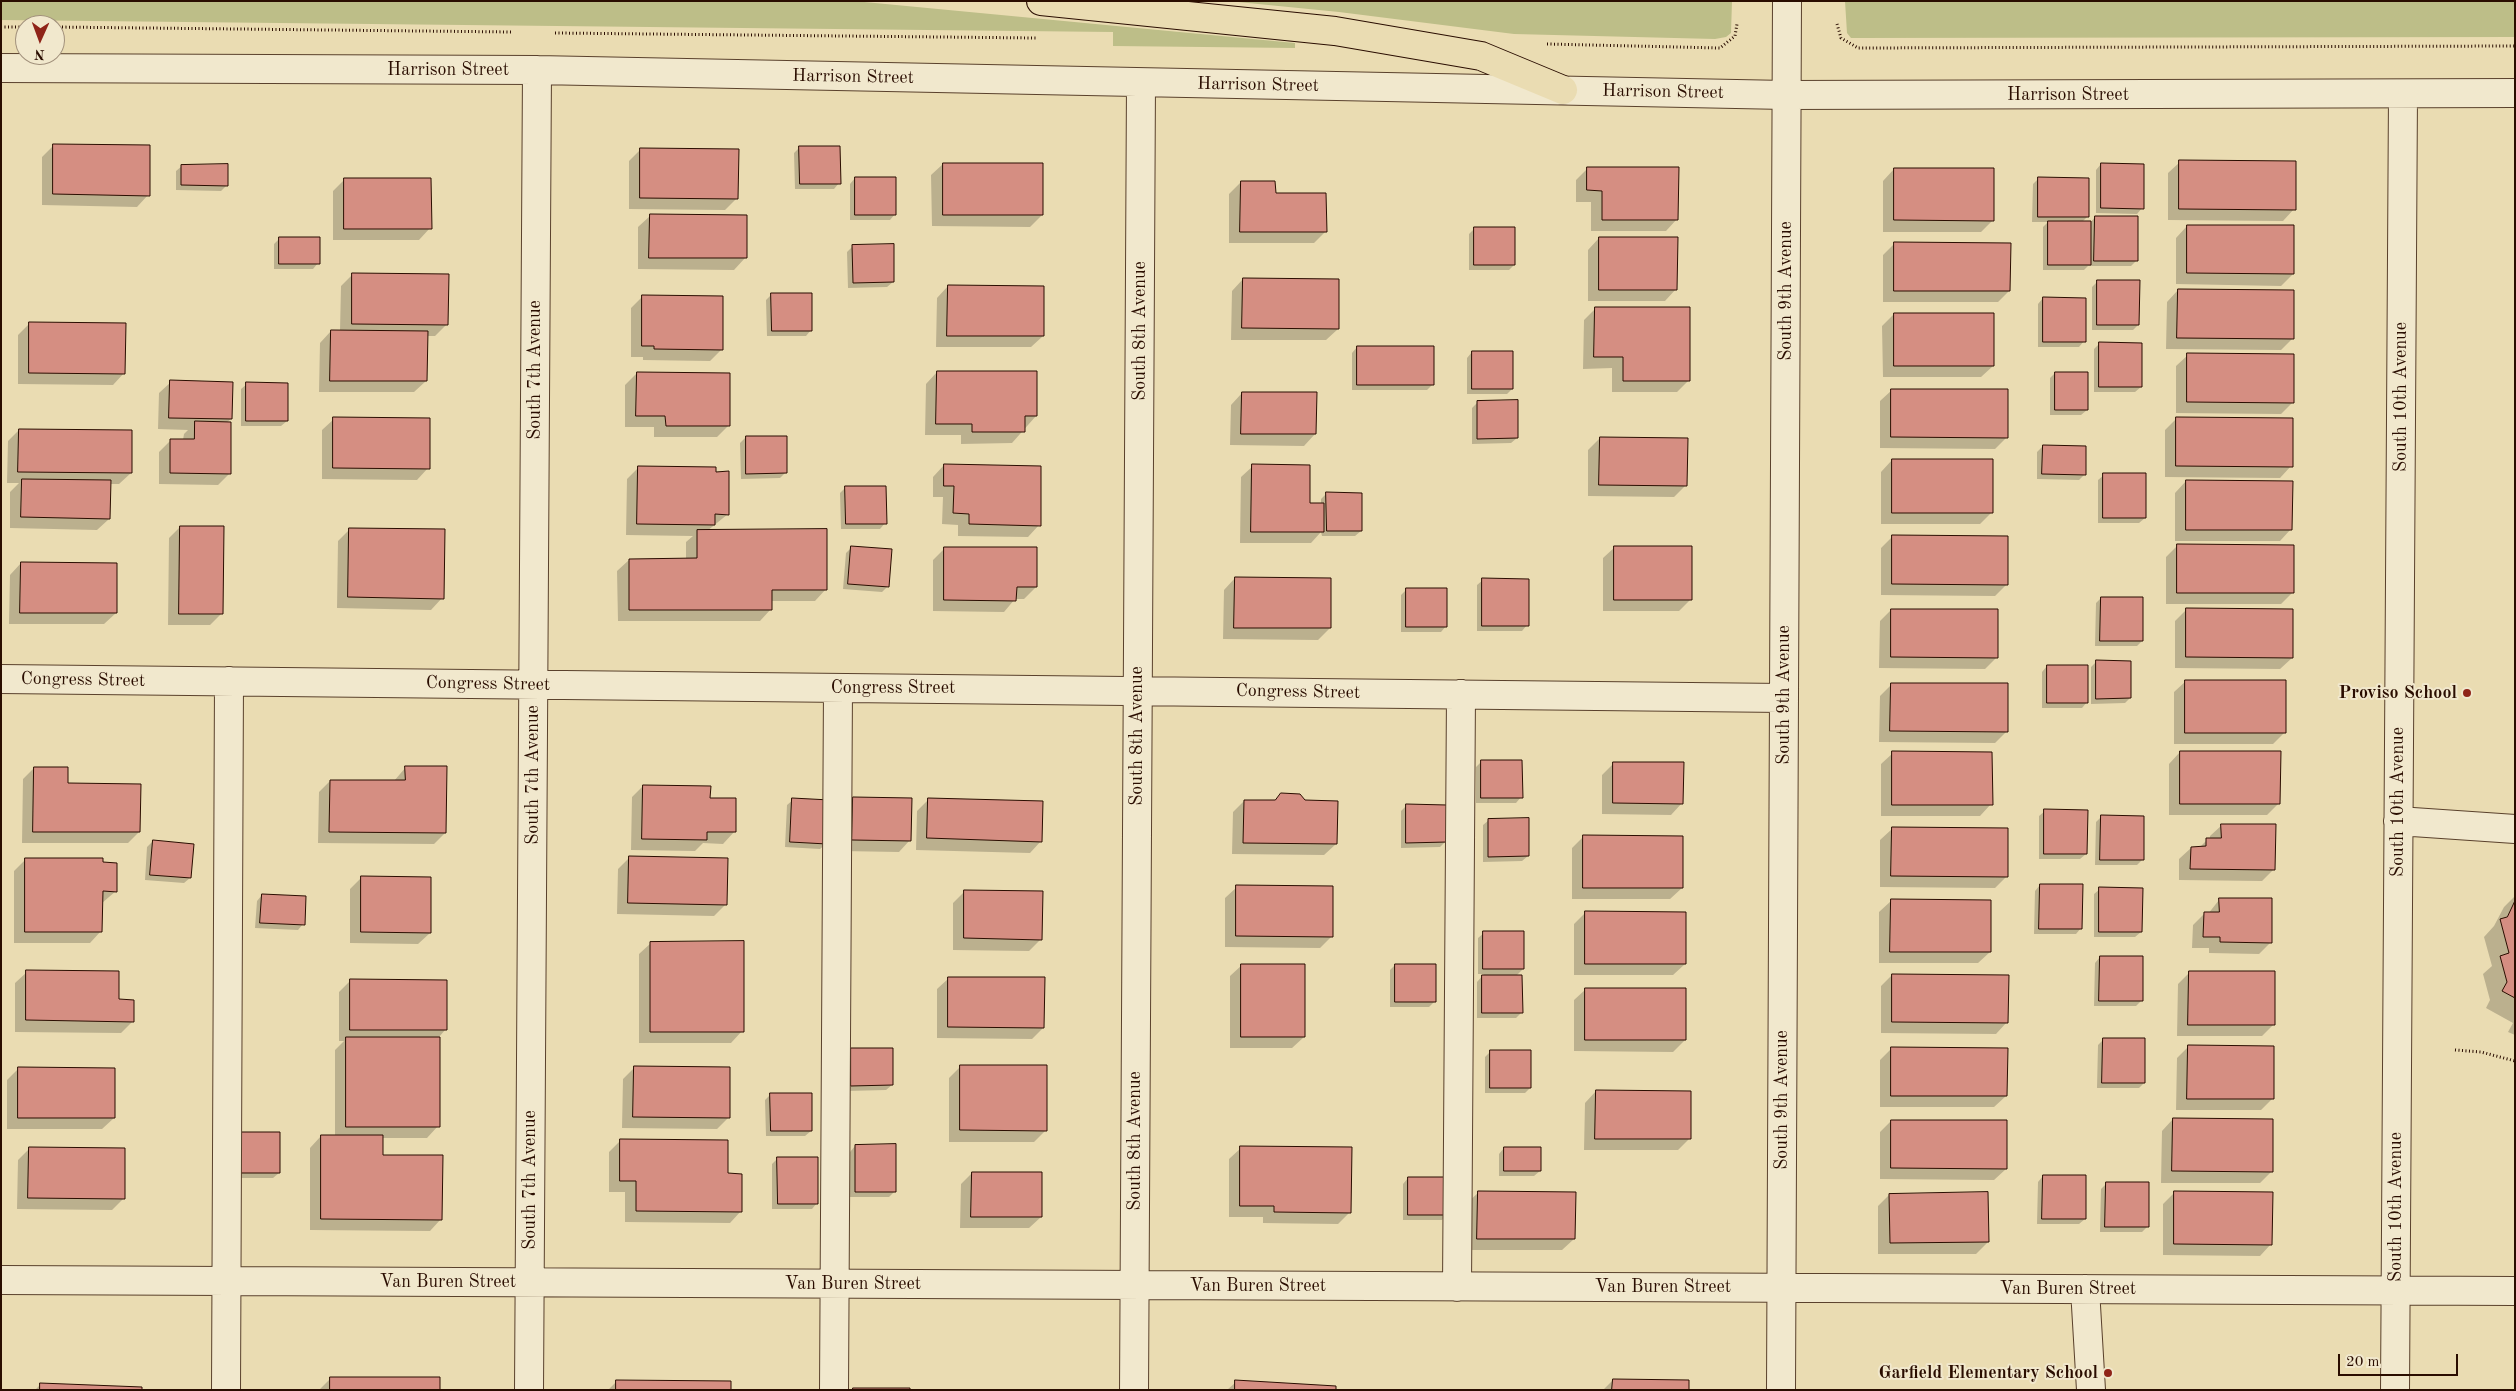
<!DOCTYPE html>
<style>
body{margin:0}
#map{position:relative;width:2516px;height:1391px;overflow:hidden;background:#eadcb2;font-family:"Old Standard TT",serif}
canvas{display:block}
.frame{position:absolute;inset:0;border:2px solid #2a0d00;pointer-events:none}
.north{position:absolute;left:15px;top:15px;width:50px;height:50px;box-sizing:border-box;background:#f1e8cd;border:1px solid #a1907b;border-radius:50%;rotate:182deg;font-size:14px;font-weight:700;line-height:20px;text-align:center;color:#2a0d00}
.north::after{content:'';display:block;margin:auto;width:18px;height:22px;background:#8f2418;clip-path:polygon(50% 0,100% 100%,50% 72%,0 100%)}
.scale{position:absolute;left:2338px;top:1354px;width:120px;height:22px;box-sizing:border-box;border:2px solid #2a0d00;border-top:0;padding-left:6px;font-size:15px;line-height:18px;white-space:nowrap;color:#2a0d00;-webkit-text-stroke:4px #f1e8cd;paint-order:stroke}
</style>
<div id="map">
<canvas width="2516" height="1391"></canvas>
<div class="frame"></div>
<div class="north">N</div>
<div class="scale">20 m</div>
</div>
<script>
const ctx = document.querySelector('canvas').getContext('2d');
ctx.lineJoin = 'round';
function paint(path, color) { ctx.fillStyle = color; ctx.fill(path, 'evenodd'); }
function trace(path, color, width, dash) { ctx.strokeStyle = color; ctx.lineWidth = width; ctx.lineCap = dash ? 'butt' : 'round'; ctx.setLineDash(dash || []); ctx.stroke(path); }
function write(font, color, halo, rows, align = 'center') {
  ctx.font = font + ' "Old Standard TT",serif'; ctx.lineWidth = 4; ctx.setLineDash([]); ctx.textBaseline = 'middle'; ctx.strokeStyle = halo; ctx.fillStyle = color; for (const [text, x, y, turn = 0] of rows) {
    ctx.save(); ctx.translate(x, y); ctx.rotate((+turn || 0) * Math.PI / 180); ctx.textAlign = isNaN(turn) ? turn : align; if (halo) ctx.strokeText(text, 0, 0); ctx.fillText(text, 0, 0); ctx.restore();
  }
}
paint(new Path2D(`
 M1 1H854L1295 43V48L1113 46V32L1 20Z
 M1228 1H1732L1731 33 1726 37 1715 39 1514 34 1339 12Z
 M1845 1H2515V37L1851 38 1847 33Z`), '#bdbe88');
paint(new Path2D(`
 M54 145 148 195 137 207 42 205V157Z
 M800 147 839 183 834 189H795L794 153Z
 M641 149 737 198 725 210 629 209V161Z
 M2180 162 2294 209 2283 221 2168 220V173Z
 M943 164 1042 215 1030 227 932 226 931 175Z
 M2101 164 2142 208 2137 214 2096 213V170Z
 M182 166 227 185 221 191 176 190V171Z
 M1588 168 1677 219 1666 231H1591V202H1576V180Z
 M1894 169 1993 220 1981 232H1883V181Z
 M855 178 895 214 890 220H850V184Z
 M2038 179 2088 216 2082 222H2091L2095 217 2136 261 2131 266H2088L2084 270H2043V227L2048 222H2032L2033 184Z
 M344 180 430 228 419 240H333V191Z
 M1241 182 1274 194 1325 232 1314 243H1229V194Z
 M650 216 745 258 734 270 638 269V227Z
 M2187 226 2293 274 2281 286 2176 284V238Z
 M1475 228 1514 265 1509 270H1469V234Z
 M280 238 318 263 313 269H274V244Z
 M1599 238 1676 289 1665 301H1588V250Z
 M1895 243 2009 291 1998 302H1883V255Z
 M853 246 893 282 887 287 848 288 847 252Z
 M352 275 447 324 435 336H426V381L414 392H319L320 343 331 331H340L341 286Z
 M1243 279 1338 329 1326 340H1231L1232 291Z
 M2097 282 2138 325 2133 330H2092V287Z
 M948 286 1043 336 1031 347H936L937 298Z
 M2178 290 2293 338 2281 350 2166 349 2167 302Z
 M772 294 811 330 806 336H767L766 300Z
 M643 296 722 349 710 361 643 360V357H631V308Z
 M2043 298 2084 341 2079 347H2038V304Z
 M1595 309 1689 380 1677 392H1612V368L1583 369 1584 320Z
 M1894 314 1993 366 1981 377H1883L1882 326Z
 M30 323 124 373 113 385 18 384V335Z
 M2099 344 2141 387 2135 392H2094V349Z
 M1357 347 1433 384 1427 390H1352V353Z
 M1472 352 1512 389 1507 394H1467V358Z
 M2188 355 2293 402 2281 414 2176 413V366Z
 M937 372 1036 416 1012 443 961 444V435H925L926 384Z
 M637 373 729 425 717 437H654V427H625V385Z
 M2055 373 2087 410 2081 415H2050V378Z
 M171 382 231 419 226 423 230 473 218 485 159 484V452L171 440H183L184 434 188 430 158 429 159 393Z
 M247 384 287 421 281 426H241V389Z
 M1892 390 2007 437 1995 449 1880 448V401Z
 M1242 393 1315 434 1304 446 1230 445 1231 405Z
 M1478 402 1517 438 1511 443 1472 444V408Z
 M2177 418 2291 466 2280 478 2165 477V430Z
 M334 419 428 468 417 480 322 479V430Z
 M19 430 131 473 119 484H109V519L97 530 10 528V492L19 483H7L8 441Z
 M746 437 785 473 780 478 741 479 740 443Z
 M1600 438 1685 486 1674 497 1588 496V450Z
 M2043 446 2085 474 2079 480 2037 479V452Z
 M1892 460 1992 512 1980 524H1881V472Z
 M944 465 1039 525 1028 537 958 536V525L942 524 943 497H933V477Z
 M1253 466 1308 504 1321 505V499L1327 493 1361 531 1355 536H1322L1321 532 1311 543H1240L1241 477Z
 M639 467 728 514 707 531 826 589 815 601H771V609L760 621H618L617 571 629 560H686V542L693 536 626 535 627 479Z
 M2104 475 2145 518 2139 523H2098V480Z
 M2186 481 2291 529 2280 541H2175V493Z
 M846 487 885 523 880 529H841L840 493Z
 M180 527 222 613 210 625H168L169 538Z
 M350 529 442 598 431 610 337 608 338 541Z
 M1892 537 2007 584 1995 596 1881 595V548Z
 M2178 545 2292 593 2281 604H2166V557Z
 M1615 547 1690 600 1679 611H1603V558Z
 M851 548 888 586 882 592 843 589 846 553Z
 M945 548 1036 587 1024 599H1015L1004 612 933 611V560Z
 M21 563 116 613 104 624H9L10 575Z
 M1235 578 1330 628 1318 640 1223 639 1224 590Z
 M1483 580 1527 625 1522 631H1477V585Z
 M1406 590 1446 626 1441 632H1401V595Z
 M2101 598 2142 641 2137 646H2095L2096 603Z
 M1891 610 1996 658 1985 669 1879 668 1880 621Z
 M2186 610 2292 658 2280 669 2175 668V621Z
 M2096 662 2130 698 2125 703 2091 704V667Z
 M2047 666 2087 702 2082 708H2042V672Z
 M2186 681 2284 733 2273 744H2174V692Z
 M1892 684 2006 732 1995 743 1879 742 1880 696Z
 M2180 752 2279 803 2267 815H2169V764Z
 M1893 753 1991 804 1980 816H1881V764Z
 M1482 761 1521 797 1516 803H1476V767Z
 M1614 763 1682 803 1671 815 1602 814V775Z
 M406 767 445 833 434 844 318 843 319 792 330 781H394Z
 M34 768 139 832 128 843H22L23 779Z
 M643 786 709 799 734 832 723 844 703 843 695 851 631 850 632 797Z
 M854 798 910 840 899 852 841 851 842 810Z
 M929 799 1041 841 1030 853 916 850 917 811Z
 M793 800 826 844 820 849 785 847 787 805Z
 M1244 801 1304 802 1336 844 1324 855 1232 854 1233 812Z
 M1406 806 1446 841 1440 847 1401 848V811Z
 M2045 811 2086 854 2080 859H2039V816Z
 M2101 817 2142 860 2137 865H2095L2096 822Z
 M1489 820 1528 856 1522 861 1483 862V825Z
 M2222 825 2274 869 2262 881 2179 880V859L2191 848H2199L2207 840H2210V836Z
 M1892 829 2007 876 1995 888 1880 887V840Z
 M1583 837 1682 888 1670 899H1572V848Z
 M153 841 190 878 184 883 145 880 147 847Z
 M630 857 726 904 714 916 617 914 618 869Z
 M25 860 116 891 102 903 101 931 90 943H14V871Z
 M362 877 430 933 418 944 350 943V889Z
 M2040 885 2081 928 2076 934H2034L2035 891Z
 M1237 887 1332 936 1320 948 1225 947V898Z
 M2100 889 2141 932 2135 937H2094V894Z
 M965 891 1041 939 1029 951 953 950V903Z
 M262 895 303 924 298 930 255 928 257 901Z
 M2515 896V1035L2508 1032 2513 1023 2486 1008 2490 1000 2483 974 2492 966 2484 937 2494 926 2504 907Z
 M2219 900 2271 942 2259 954 2209 953V948H2192L2193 925 2204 914H2208Z
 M1891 901 1990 952 1978 963H1879V912Z
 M1585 913 1685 964 1673 975H1574V924Z
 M1484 933 1523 969 1515 977 1521 1013 1516 1018H1477V982L1484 974H1478V938Z
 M651 943 742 1031 731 1043H639V954Z
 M2100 957 2142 1000 2136 1006H2094L2095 963Z
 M1242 965 1304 1037 1292 1048H1230V976Z
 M1395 965 1435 1001 1429 1007H1390V970Z
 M27 972 133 1021 121 1033 15 1032V983Z
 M2189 973 2274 1024 2262 1036H2177L2178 984Z
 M1892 975 2007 1022 1996 1034 1881 1033V986Z
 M949 978 1043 1028 1032 1039 937 1038V989Z
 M351 980 445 1030 439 1037 438 1126 427 1138H382V1156L441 1219 430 1231 310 1230V1148L321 1136H335V1050L344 1041H339V992Z
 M1586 989 1685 1040 1673 1052 1574 1051V1000Z
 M2103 1040 2144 1083 2139 1088H2097L2098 1045Z
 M2188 1047 2273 1098 2261 1110H2176L2177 1058Z
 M1892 1048 2006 1096 1994 1107H1880V1060Z
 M852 1049 892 1085 886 1090 846 1091V1055Z
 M1490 1052 1530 1088 1525 1093H1485V1057Z
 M961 1066 1046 1130 1034 1142H949V1078Z
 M19 1068 114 1118 102 1129H7V1080Z
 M634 1068 729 1117 717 1129 622 1128 623 1079Z
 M1596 1091 1689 1139 1678 1150H1584L1585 1103Z
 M771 1094 811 1131 805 1136H766L765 1100Z
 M2173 1119 2272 1171 2260 1183H2161L2162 1131Z
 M1891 1121 2006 1169 1994 1180 1880 1179V1132Z
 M233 1139 279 1173 273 1178H232Z
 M620 1141 726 1174 741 1211 730 1223 625 1222V1192H609V1152Z
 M855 1146 895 1191 889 1197H850V1152Z
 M1241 1148 1350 1212 1338 1224 1263 1223V1217H1229V1159Z
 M1504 1148 1540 1171 1534 1176H1499V1154Z
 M29 1149 124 1198 112 1210 17 1209 18 1160Z
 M778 1158 817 1203 812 1209H772V1164Z
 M972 1173 1041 1217 1029 1228H960L961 1184Z
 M2043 1176 2085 1219 2079 1224H2037L2038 1182Z
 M1408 1178 1448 1214 1442 1220H1403V1184Z
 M2107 1183 2148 1226 2142 1232H2100L2101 1189Z
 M1479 1192 1574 1239 1562 1250H1466L1467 1203Z
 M2175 1192 2271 1244 2260 1256 2163 1255V1204Z
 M1889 1195 1988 1242 1976 1254H1878V1206Z
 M330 1379 439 1390H319Z
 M1613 1380 1687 1390H1603Z
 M617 1381 730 1390H608Z
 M1236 1382 1335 1390H1227Z
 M41 1384 141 1390H35Z`), '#0003');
const building = new Path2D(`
 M53 144 150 145V196L53 194Z
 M799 146H840L841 184H800Z
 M640 148 739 149 738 199 640 198Z
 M2179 160 2296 161V210L2179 209Z
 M943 163H1043V215H943Z
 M2101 163 2144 164V209L2101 208Z
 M228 164V186L181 185V165Z
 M1587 167H1679L1678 220H1602V191L1587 190Z
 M1894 168H1994V221L1894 220Z
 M855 177H896V215H855Z
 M2038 177 2089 178V217H2038Z
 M344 178H431L432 229H344Z
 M1241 181H1275L1276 193H1326L1327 232H1240Z
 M650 214 747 215V258H649Z
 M2095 216H2138V261H2094Z
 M2048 221H2091V265H2048Z
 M2187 225H2294V274L2187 273Z
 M1474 227H1515V265H1474Z
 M279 237H320V264H279Z
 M1599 237H1678L1677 290H1599Z
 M1894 242 2011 243 2010 291H1894Z
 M894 244V282L853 283 852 245Z
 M352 273 449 274 448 325 352 324Z
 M1243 278 1339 279V329L1242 328Z
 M2097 280H2140L2139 325H2097Z
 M948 285 1044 286V336H947Z
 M2178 289 2294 290V339L2177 338Z
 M771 293H812V331H772Z
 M642 295 723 296V350L654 349V346H642Z
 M2043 297 2086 298V342H2043Z
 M1595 307H1690V381H1623V357H1594Z
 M1894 313H1994V366H1894Z
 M29 322 126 323 125 374 29 373Z
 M331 330 428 331 427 381H330Z
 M2099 342 2142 343V387H2099Z
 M1357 346H1434V385H1357Z
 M1472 351H1513V389H1472Z
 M2187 353 2294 354V403L2187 402Z
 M937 371H1037V416H1025V432H972V424H936Z
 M637 372 730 373V426H666L665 416H636Z
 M2055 372H2088V410H2055Z
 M170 380 233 382 232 419 169 418Z
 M246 382 288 383V421H246Z
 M1891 389H2008V438L1891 437Z
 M1242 392H1317L1316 434H1241Z
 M1518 400V438L1477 439V401Z
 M333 417 430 418V469L333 468Z
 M2176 417 2293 418V467L2176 466Z
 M195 421 231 422V474L170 473V439H194Z
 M19 429 132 430V473L18 472Z
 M746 436H787V473L746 474Z
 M1600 437 1688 438 1687 486 1599 485Z
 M2043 445 2086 446V475L2042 474Z
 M1892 459H1993V513H1892Z
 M944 464 1041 466V526L969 524V514L953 513 954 486H944Z
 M1252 464 1310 465V503H1324V532H1251Z
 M638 466 716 467V472L729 471V515L715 514V525L637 524Z
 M2103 473H2146V518H2103Z
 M22 479 111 480 110 519 21 517Z
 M2186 480 2293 481 2292 530H2186Z
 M845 486H886L887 524H846Z
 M1326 492 1362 493V531H1327Z
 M180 526H224L223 614H179Z
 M349 528 445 529 444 599 348 597Z
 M827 529V590H772V610H629V559L697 558V530Z
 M1892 535 2008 536V585L1892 584Z
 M2177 544 2294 545V593H2177Z
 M851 546 892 549 889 587 848 584Z
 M1614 546H1692V600H1614Z
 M944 547H1037V587H1017L1016 601 944 600Z
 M21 562 117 563V613H20Z
 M1235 577 1331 578V628H1234Z
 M1482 578 1529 579V626H1482Z
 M1406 588H1447V627H1406Z
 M2101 597H2143V641H2100Z
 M2186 608 2293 609V658L2186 657Z
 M1891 609H1998V658L1891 657Z
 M2096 660 2131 661V698L2096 699Z
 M2047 665H2088V703H2047Z
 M2185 680H2286V733H2185Z
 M1891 683H2008V732L1890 731Z
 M1892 751 1992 752 1993 805H1892Z
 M2180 751H2281L2280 804H2180Z
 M1481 760H1522L1523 798H1481Z
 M1613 762H1684L1683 804 1613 803Z
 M405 766H447L446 833 329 832 330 780H405Z
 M34 767H68V783L141 784 140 832H33Z
 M643 785 711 786 710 798H736V832H707V840L642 839Z
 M1281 793 1300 794 1305 800 1338 801 1337 844 1243 843 1244 800H1275Z
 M853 797 912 798 911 841 852 840Z
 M792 798 830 800 827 844 790 842Z
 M928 798 1043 801 1042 842 927 838Z
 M1406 804 1447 805V842L1406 843Z
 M2044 809 2088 810 2087 854H2044Z
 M2101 815 2144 816V860H2100Z
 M1529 818V856L1488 857V819Z
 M2221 824H2276L2275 870 2190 869 2191 847 2206 846V838H2221Z
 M1892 827 2008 828V877L1891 876Z
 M1583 835 1683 836V888H1583Z
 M153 840 194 844 191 878 150 875Z
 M629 856 728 858 727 905 628 903Z
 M25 858H103V862L117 863V892L103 891 102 932H25Z
 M361 876 431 877V933L361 932Z
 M2040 884H2083L2082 929H2039Z
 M1236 885 1333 886V937L1236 936Z
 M2099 887 2143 888 2142 932H2099Z
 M964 890 1043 891 1042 940 964 938Z
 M262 894 306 896 305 925 260 923Z
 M2219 898H2272V943L2220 942V937H2203L2204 912H2219Z
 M1891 899 1991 900V952H1890Z
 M2515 901V998L2502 991 2507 982 2500 956 2509 953 2500 919 2507 917Z
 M1585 911 1686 912V964H1585Z
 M1483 931H1524V969H1483Z
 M744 941V1032H650V942Z
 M2100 956H2143V1001H2099Z
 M1241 964H1305V1037H1241Z
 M1395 964H1436V1002H1395Z
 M26 970 119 971V999L134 1000V1022L26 1020Z
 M2189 971H2275V1025H2188Z
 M1892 974 2009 975 2008 1023 1892 1022Z
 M1482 975H1522L1523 1013H1482Z
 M948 977H1045L1044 1028 948 1027Z
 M350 979 447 980V1030H350Z
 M1585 988H1686V1040H1585Z
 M346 1037H440V1127H346Z
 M2103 1038H2145V1083H2102Z
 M2188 1045 2274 1046V1099H2187Z
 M1891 1047 2008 1048 2007 1096H1891Z
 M851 1048H893V1085L851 1086Z
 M1490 1050H1531V1088H1490Z
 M960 1065H1047V1131L960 1130Z
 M634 1066 730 1067V1118L633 1117Z
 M18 1067 115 1068V1118H18Z
 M1596 1090 1691 1091V1139H1595Z
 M770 1093H812V1131H771Z
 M2173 1118 2273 1119V1172L2172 1171Z
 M1891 1120H2007V1169L1891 1168Z
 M238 1132H280V1173H237Z
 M321 1135H383V1155H443L442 1220 321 1219Z
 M620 1139 728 1140V1173L742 1174V1212L636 1211V1181H620Z
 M896 1144V1192H855V1145Z
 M1240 1146 1352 1147 1351 1213 1274 1212V1206H1240Z
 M29 1147 125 1148V1199L28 1198Z
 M1504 1147H1541V1171H1504Z
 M777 1157H818V1204H778Z
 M972 1172H1042V1217H971Z
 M2043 1175H2086V1219H2042Z
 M1408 1177H1449V1215H1408Z
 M2106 1182H2149V1227H2105Z
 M1478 1191 1576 1192 1575 1239H1477Z
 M2174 1191 2273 1192 2272 1245 2174 1244Z
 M1988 1192 1989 1242 1890 1243 1889 1194Z
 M330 1377H440V1390H330Z
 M1613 1379 1689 1380V1390H1612Z
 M616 1380 731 1381V1390H616Z
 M1235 1380 1336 1386V1390H1235Z
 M40 1383 142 1387V1390H40Z
 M853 1388H910V1390H853Z`);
paint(building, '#d58e82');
trace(building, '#2a0d00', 1);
const minor = new Path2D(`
 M1 68 537 70 1786 95 2515 93
 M1 679 1784 698
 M2398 821 2515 829
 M1 1280 2515 1291
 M1457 1287 1461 694
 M2085 1289 2091 1390
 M226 1390 229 681
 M529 1390 537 70
 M834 1390 838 688
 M1134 1390 1141 83
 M1781 1390 1787 1
 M2395 1390 2403 94`);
const highway = new Path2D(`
 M1041 1 1335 31 1481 56 1563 90`);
trace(minor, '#5a412c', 30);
trace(highway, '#2a0d00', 30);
trace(new Path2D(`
 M1837 24 1841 38 1858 48 2515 46
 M1 27H25
 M55 27 511 32
 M555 33 1036 38
 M1547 44 1720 48 1735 36 1737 24
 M2455 1050 2481 1052 2515 1061`), '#2a0d00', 3, [1, 2.5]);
trace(minor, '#f1e8cd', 28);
trace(highway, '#eadcb2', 28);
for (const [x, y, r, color] of [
 [2467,693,5,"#8f2418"],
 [2108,1373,5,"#8f2418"]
]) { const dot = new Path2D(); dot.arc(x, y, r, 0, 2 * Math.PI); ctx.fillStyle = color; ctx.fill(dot); trace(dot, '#f1e8cd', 2); }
write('18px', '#2a0d00', '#f1e8cd', [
 ["Harrison Street",448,70],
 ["Harrison Street",853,77,1],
 ["Harrison Street",1258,85,1],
 ["Harrison Street",1663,92,1],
 ["Harrison Street",2068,95],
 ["South 9th Avenue",1786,291,-90],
 ["South 8th Avenue",1140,331,-90],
 ["South 7th Avenue",535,370,-90],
 ["South 10th Avenue",2401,397,-90],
 ["Congress Street",83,680,1],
 ["Congress Street",488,684,1],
 ["Congress Street",893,688],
 ["Congress Street",1298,692,1],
 ["South 9th Avenue",1784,695,-90],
 ["South 8th Avenue",1137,736,-90],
 ["South 7th Avenue",533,775,-90],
 ["South 10th Avenue",2398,802,-90],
 ["South 9th Avenue",1782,1100,-90],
 ["South 8th Avenue",1135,1141,-90],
 ["South 7th Avenue",530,1180,-90],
 ["South 10th Avenue",2396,1207,-90],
 ["Van Buren Street",448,1282],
 ["Van Buren Street",853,1284],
 ["Van Buren Street",1258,1286],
 ["Van Buren Street",1663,1287],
 ["Van Buren Street",2068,1289]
]);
write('bold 18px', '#2a0d00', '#f1e8cd', [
 ["Proviso School",2457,693],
 ["Garfield Elementary School",2098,1373]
], 'right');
</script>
